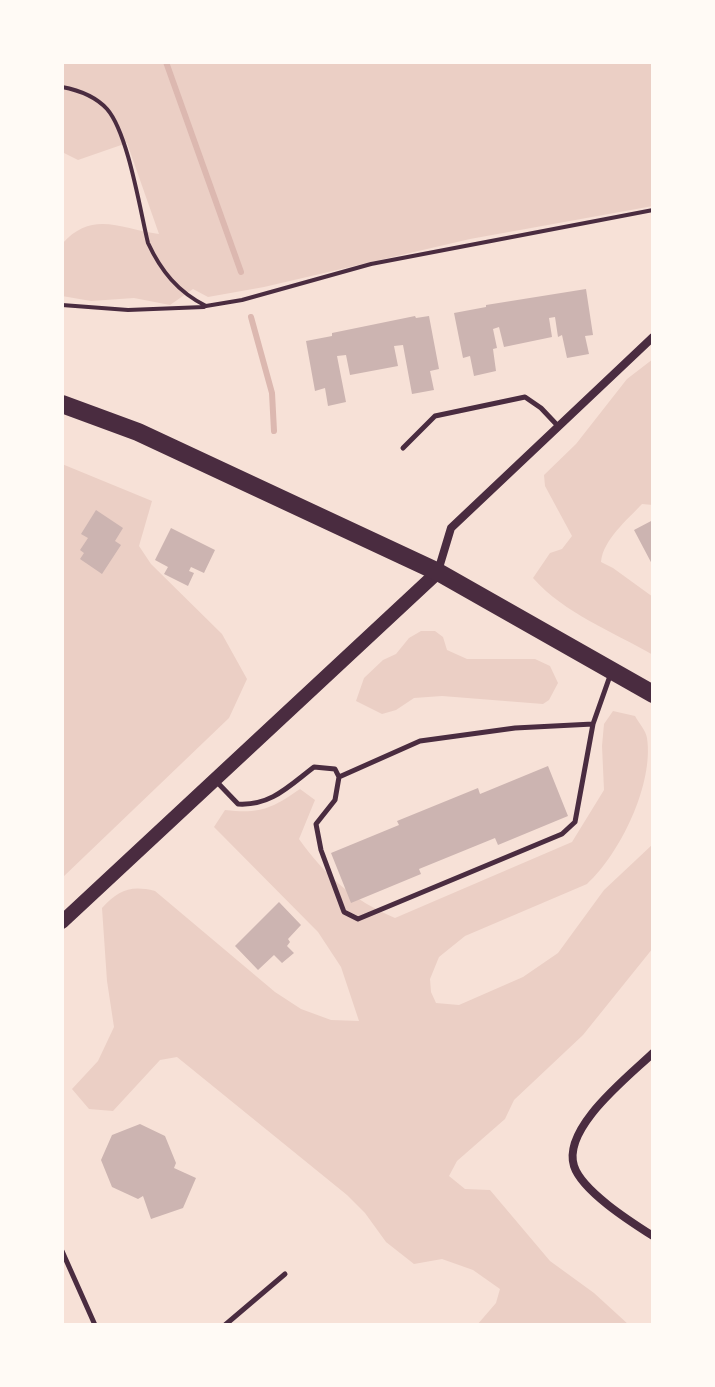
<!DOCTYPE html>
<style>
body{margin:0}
#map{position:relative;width:715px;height:1387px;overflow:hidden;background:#f7e1d7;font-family:"Public Sans",sans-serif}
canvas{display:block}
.frame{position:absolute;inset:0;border:64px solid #fffaf5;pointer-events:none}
</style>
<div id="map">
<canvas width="715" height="1387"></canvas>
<div class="frame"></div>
</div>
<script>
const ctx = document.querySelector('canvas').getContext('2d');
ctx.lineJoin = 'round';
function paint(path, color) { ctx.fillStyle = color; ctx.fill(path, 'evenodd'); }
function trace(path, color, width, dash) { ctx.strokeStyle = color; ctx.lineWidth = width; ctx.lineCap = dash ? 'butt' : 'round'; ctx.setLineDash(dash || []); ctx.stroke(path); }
paint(new Path2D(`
 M62 62H653V206L470 239 264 287 208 297 193 289 170 305 134 298 91 301 62 296V244C93 209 122 230 159 234L127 143 78 160 62 152Z
 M653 359V505L642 504C627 520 603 540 601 562L613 568 653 597V655C612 631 565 614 533 578L550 553 562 549 572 536 545 486 544 475 576 444 627 379Z
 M62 464 152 501 139 546 151 564 222 634 247 679 229 718 62 878Z
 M421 631H435L443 637 447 650 467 659H535L550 666 558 683 549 700 543 704 442 696 414 698 396 710 382 714 356 701 364 678 383 660 396 654 409 638Z
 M613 711 635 716C639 723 646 731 647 738 654 784 620 854 587 884L465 936 439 957 430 979 431 992 436 1003 459 1005 523 977 558 953 604 890 653 844V948L583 1035 514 1100 505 1119 457 1161 449 1176 465 1189 490 1190 550 1261 594 1293 629 1325H477L496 1303 500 1289 473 1270 442 1259 414 1264 386 1242 365 1213 347 1195 177 1057 160 1060 113 1111 89 1109 72 1089 98 1061 114 1027 107 981 102 908C119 890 130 885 155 891L275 992 301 1009 331 1020 359 1021 341 967 318 932 214 827 225 810C260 814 271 809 300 789L315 800 299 839C326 877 353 900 395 918L572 842 604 790 602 746 604 724Z`), '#ebcfc5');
trace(new Path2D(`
 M166 62 241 272
 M251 317 272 393 274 431`), '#dcb8b0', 6);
paint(new Path2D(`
 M586 289 593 335 585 336 589 354 567 358 562 335 558 337 555 317 549 318 552 337 504 347 499 327 493 329 497 348 493 349 496 371 474 376 470 356 463 358 454 313 486 307V305Z
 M415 316 416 318 429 316 439 369 430 371 434 390 412 394 403 345 394 346 398 366 350 375 346 355 337 356 346 402 328 406 325 388 315 391 306 341 332 336V333Z
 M96 510 123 528 115 541 121 545 102 574 80 559 84 553 80 550 88 538 81 534Z
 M653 520V566L634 530Z
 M171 528 215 550 204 573 191 567 189 571 194 573 188 586 164 574 168 567 155 560Z
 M548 766 568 816 498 845 495 838 419 869 421 874 351 903 331 853 399 825 397 821 478 788 480 794Z
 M279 902 301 925 288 939 290 942 287 946 294 953 282 963 274 955 258 970 235 946Z
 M140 1124 165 1136 176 1163 174 1168 196 1178 183 1208 151 1219 143 1196 138 1199 112 1187 101 1160 112 1135Z`), '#ccb4b1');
trace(new Path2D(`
 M62 87C78 90 96 97 107 109 128 133 140 210 148 243 161 271 178 292 206 306L242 300 371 264 653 210
 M62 305 128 310 204 307`), '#4a2c40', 4);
trace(new Path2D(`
 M403 448 435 416 525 397 541 408 558 426
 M339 777 420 741 515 728 593 724
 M215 780 238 804C271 806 289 786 314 767L335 769 339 777 335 800 316 824 321 850 344 912 358 919 562 834 575 822 593 724 611 673
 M62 1251 95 1325
 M225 1325 285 1274`), '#4a2c40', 5);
trace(new Path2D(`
 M438 571 451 528 653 337
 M653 1053C628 1077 562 1128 574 1166 582 1191 631 1222 653 1236`), '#4a2c40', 8);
trace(new Path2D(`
 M62 922 438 572`), '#4a2c40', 14);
trace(new Path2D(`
 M62 404 138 432 438 572 653 694`), '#4a2c40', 18);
</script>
